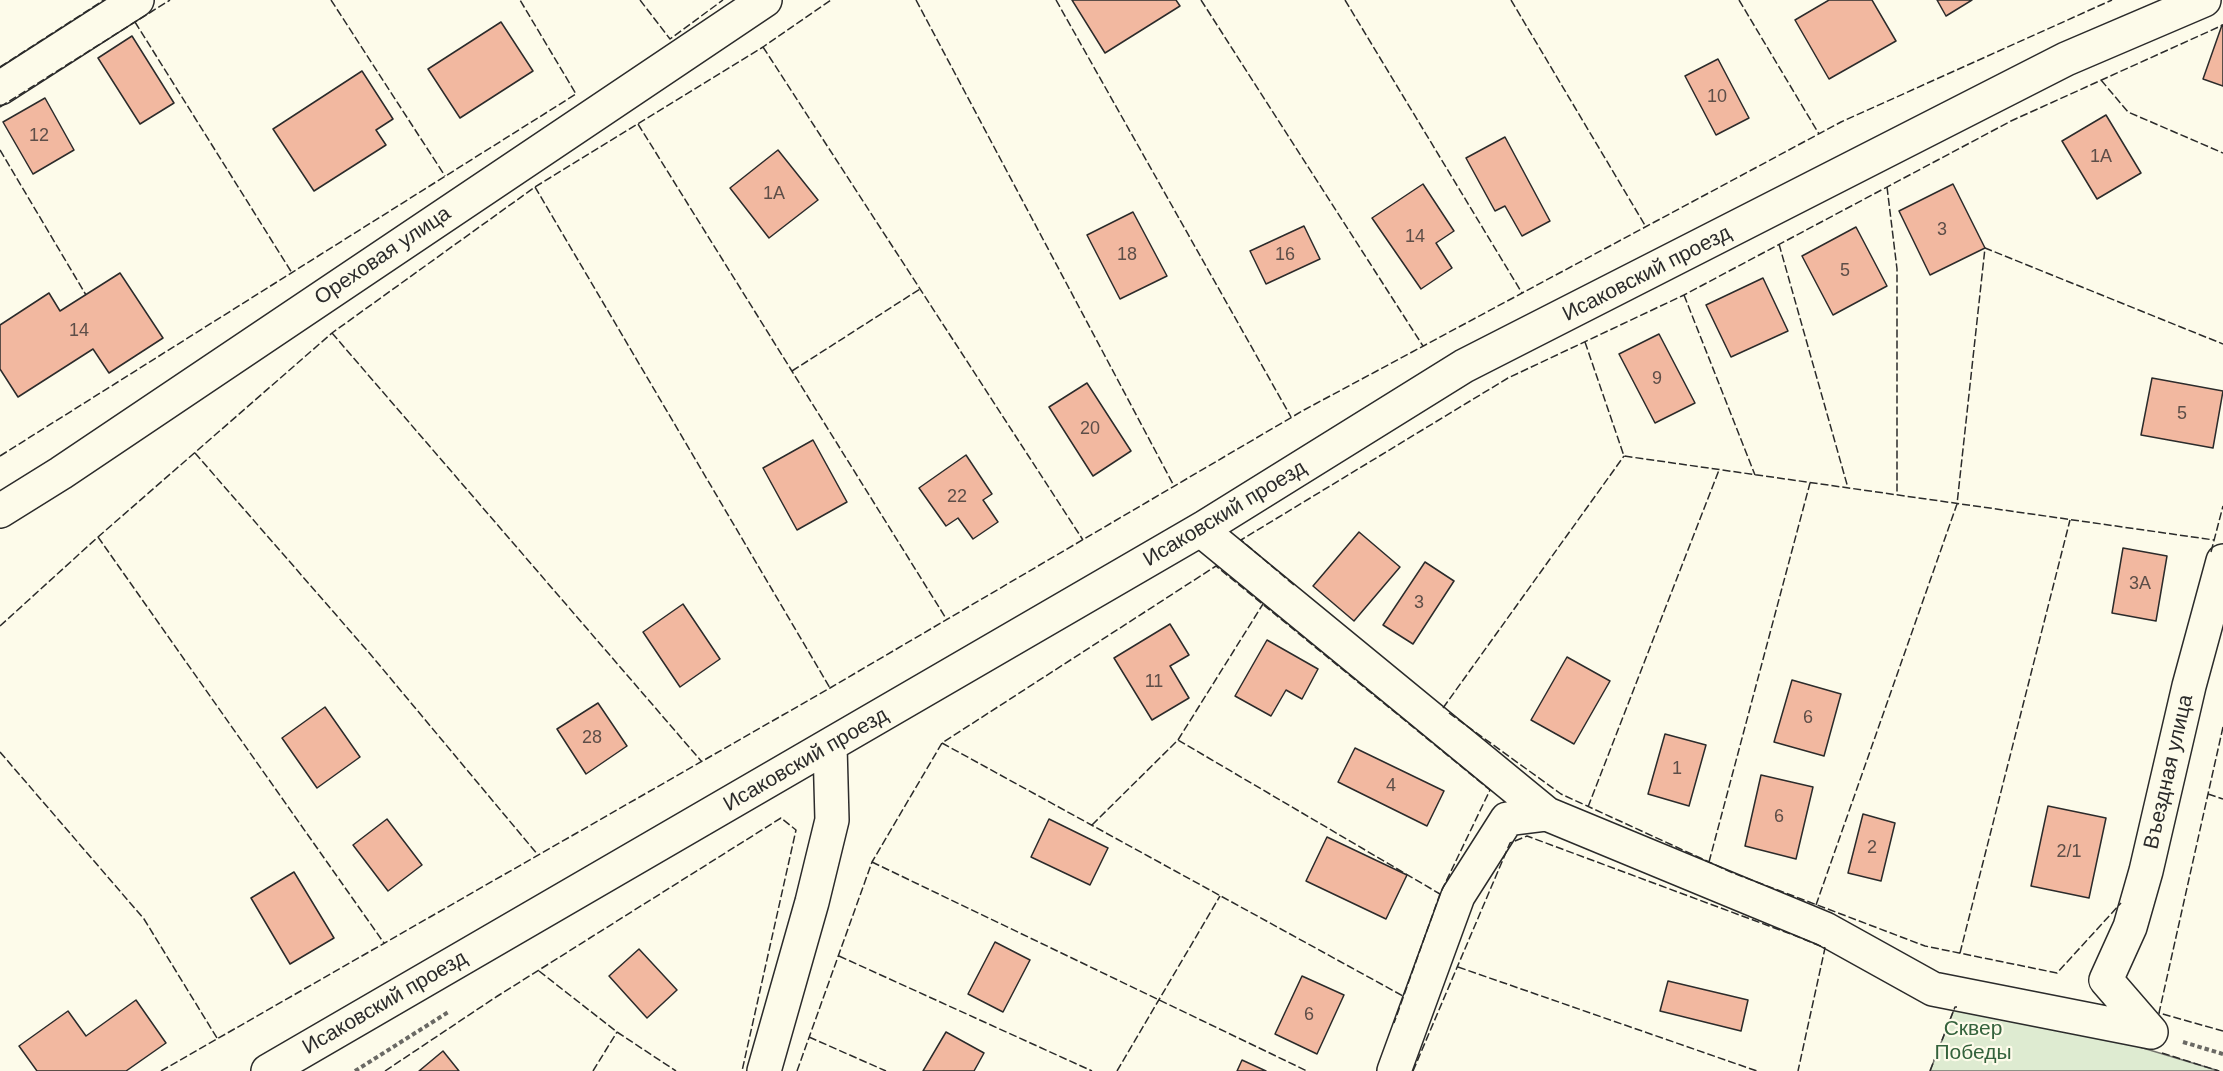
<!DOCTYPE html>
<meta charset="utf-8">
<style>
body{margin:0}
canvas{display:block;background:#fdfbea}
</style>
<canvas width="2223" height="1071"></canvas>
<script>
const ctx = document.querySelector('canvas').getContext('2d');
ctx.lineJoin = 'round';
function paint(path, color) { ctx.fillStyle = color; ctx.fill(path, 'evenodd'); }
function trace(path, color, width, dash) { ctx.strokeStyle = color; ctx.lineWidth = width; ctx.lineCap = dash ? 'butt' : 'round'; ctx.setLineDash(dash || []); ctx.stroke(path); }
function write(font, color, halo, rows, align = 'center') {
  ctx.font = font + ' Arial,sans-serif'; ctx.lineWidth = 4.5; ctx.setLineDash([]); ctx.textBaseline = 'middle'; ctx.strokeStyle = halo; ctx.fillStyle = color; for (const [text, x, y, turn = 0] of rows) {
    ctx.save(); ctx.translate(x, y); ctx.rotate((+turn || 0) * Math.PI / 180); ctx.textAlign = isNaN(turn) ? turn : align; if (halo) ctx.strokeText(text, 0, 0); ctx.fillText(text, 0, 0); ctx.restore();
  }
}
const green = new Path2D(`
 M1955 1007 2133 1045 2219 1071H1930Z`);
paint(green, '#deebd1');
trace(green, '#74746e', 1.5);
const building = new Path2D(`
 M1072 0H1176L1180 6 1105 53Z
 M1829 0H1872L1896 41 1829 79 1795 20Z
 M1937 0H1972L1946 16Z
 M501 22 533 71 460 118 428 69Z
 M2222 25H2223V86L2203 79Z
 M132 36 174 103 140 124 98 58Z
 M1718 59 1749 118 1716 135 1685 76Z
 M362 71 393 119 376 130 386 145 314 191 273 129Z
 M45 98 74 150 33 174 3 122Z
 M2106 115 2141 173 2097 199 2062 141Z
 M1505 137 1550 221 1522 236 1505 206 1495 211 1466 158Z
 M778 150 818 200 769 238 730 188Z
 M1423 184 1454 231 1436 243 1452 268 1421 289 1372 218Z
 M1953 184 1985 248 1930 275 1899 211Z
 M1133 212 1167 276 1120 299 1087 235Z
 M1304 226 1320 259 1266 284 1250 251Z
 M1856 227 1887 286 1833 315 1802 256Z
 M120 273 163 338 109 373 93 349 18 397 0 369V325L49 293 60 311Z
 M1763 278 1788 331 1731 357 1706 305Z
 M1659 334 1695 403 1655 423 1619 354Z
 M2152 378 2223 391 2213 448 2141 435Z
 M1087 383 1131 451 1093 476 1049 407Z
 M813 440 847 502 797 530 763 468Z
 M966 455 992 494 983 500 998 522 973 539 958 518 946 526 919 488Z
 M1359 532 1400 567 1354 621 1313 586Z
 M2123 548 2167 556 2156 621 2112 613Z
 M1425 562 1454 581 1413 644 1383 625Z
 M683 604 720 659 680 687 643 632Z
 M1170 624 1189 655 1170 666 1189 698 1152 720 1114 658Z
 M1267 640 1318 669 1302 699 1286 690 1271 716 1235 696Z
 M1567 657 1610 681 1574 744 1531 720Z
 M1792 680 1841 694 1824 756 1774 742Z
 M598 703 627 746 586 774 557 729Z
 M325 707 360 757 317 788 282 738Z
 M1665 734 1706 745 1689 806 1648 794Z
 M1355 748 1444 791 1427 826 1338 782Z
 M1761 775 1813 787 1796 859 1745 846Z
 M2048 806 2106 818 2089 898 2031 886Z
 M1863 814 1895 823 1881 881 1848 873Z
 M387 819 422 865 388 891 353 845Z
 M1049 819 1108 848 1090 885 1031 857Z
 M1327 837 1407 875 1386 919 1306 881Z
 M294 872 334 938 290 964 251 898Z
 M995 942 1030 960 1003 1012 968 994Z
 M639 949 677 990 647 1018 609 976Z
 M1302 976 1344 995 1317 1054 1275 1034Z
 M1668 981 1748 1000 1741 1031 1660 1011Z
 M136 1000 166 1043 126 1071H37L19 1046 68 1011 86 1036Z
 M946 1032 984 1053 974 1071H923Z
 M443 1051 459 1071H419Z
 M1242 1060 1266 1071H1237Z`);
paint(building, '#f2b8a0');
trace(building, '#2b2b2b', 1.5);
const minor = new Path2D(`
 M0 88 137 0
 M0 511 61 473 765 0
 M1201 530 1547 814 1825 929 1933 989 2151 1032
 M2151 1032 2106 980 2130 927 2146 871 2189 686 2223 561
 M268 1071 1205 527 1464 366 2066 59 2204 0
 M764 1071 812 902 832 820 830 746
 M1394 1071 1458 896 1507 819 1547 814`);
trace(minor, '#2b2b2b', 36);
trace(new Path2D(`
 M2183 1042 2223 1054
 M355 1071 450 1011`), '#6a6964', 4, [4.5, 3]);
trace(minor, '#fdfbea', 33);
trace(new Path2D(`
 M331 0 445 176
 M640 0 670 39 723 0
 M916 0 1174 486
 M1056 0 1291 417
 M1201 0 1423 346
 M1345 0 1522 293
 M1511 0 1646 227
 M1739 0 1819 134
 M135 22 292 273
 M763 47 1083 540
 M0 67 104 0
 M2101 80 2128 112 2223 153
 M0 107 170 0
 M638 124 947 620
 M0 150 86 295
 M535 187 830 688
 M1887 187 1897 269V495
 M1779 244 1848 488
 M1684 295 1755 475
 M332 333 702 762
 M1585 342 1624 456 2214 540
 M792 371 920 289
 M195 453 371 655 538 855
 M0 456 576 94 520 0
 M98 537 384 943
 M2211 552 2223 506
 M1294 585 1241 540 1508 378 1684 295 2011 121 2223 25
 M0 626 98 537 332 333 535 187 763 47 831 0
 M1443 708 1624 456
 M1449 713 1561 794 1733 873 1925 946 2057 973 2121 903
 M2223 727 2159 1013 2223 1031
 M1178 740 1263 604
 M942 743 1403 996
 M0 752 144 919 217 1038
 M2208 794 2223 799
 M1588 807 1719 470
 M1092 825 1178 740 1440 894
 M872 862 1307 1071
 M1709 862 1810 483
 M1816 905 1957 504 1985 248 2223 344
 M1960 953 2070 520
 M839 956 1092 1071
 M1458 967 1757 1071
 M539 971 617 1032 676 1071
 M809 1037 886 1071
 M2162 1053 2219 1071
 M161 1071 830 688 1304 410 1841 122 2112 0
 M385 1071 496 997 781 818 796 830 742 1071
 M593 1071 617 1032
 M797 1071 872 862 942 743 1216 566 1490 790 1440 894 1394 1023
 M1117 1071 1220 896
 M1413 1071 1510 843 1527 836 1796 936 1825 948 1798 1071
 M1930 1071 1955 1007H1957`), '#2b2b2b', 1.5, [8, 3]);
write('18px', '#5d4e48', null, [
 ["10",1717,97],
 ["12",39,136],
 ["1А",2101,157],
 ["1А",774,194],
 ["3",1942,230],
 ["14",1415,237],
 ["18",1127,255],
 ["16",1285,255],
 ["5",1845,271],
 ["14",79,331],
 ["9",1657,379],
 ["5",2182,414],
 ["20",1090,429],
 ["22",957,497],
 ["3А",2140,584],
 ["3",1419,603],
 ["11",1154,682],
 ["6",1808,718],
 ["28",592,738],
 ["1",1677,769],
 ["4",1391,786],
 ["6",1779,817],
 ["2",1872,848],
 ["2/1",2069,852],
 ["6",1309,1015]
]);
write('21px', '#2b2b2b', '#fdfbea', [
 ["Ореховая улица",383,256,-34],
 ["Исаковский проезд",1647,274,-27],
 ["Исаковский проезд",1225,514,-31],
 ["Исаковский проезд",806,760,-30],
 ["Въездная улица",2169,772,-77],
 ["Исаковский проезд",385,1003,-30]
]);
write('21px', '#34623c', '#fdfbea', [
 ["Сквер",1973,1029],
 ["Победы",1973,1053]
]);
</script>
